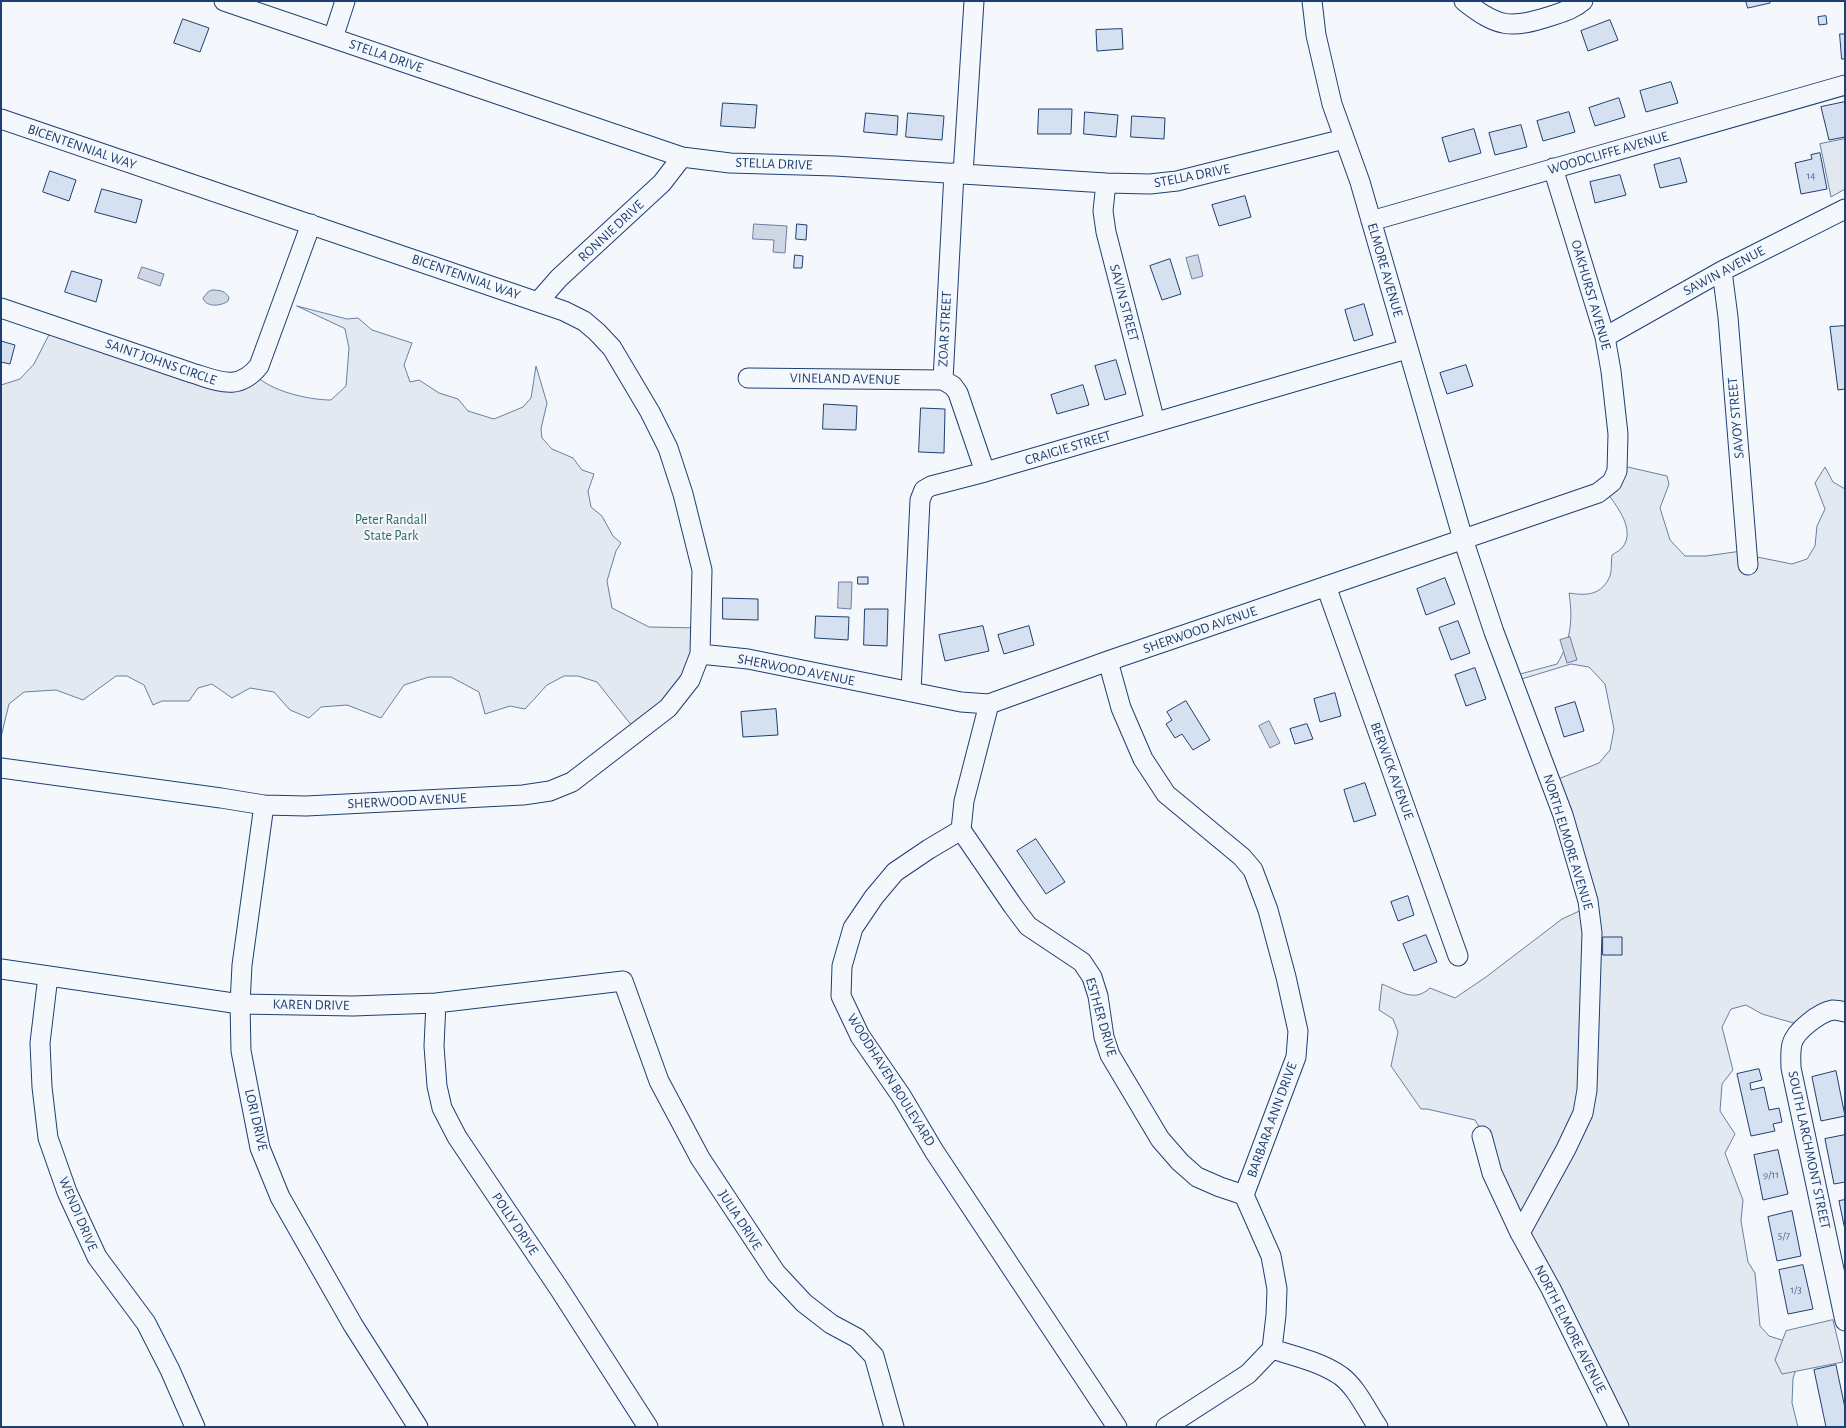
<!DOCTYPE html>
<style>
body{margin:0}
#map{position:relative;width:1846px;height:1428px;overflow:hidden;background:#f4f7fb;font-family:"Alegreya Sans",sans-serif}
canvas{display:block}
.frame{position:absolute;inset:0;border:2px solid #1d3f73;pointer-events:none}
</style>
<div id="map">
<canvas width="1846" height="1428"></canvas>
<div class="frame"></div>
</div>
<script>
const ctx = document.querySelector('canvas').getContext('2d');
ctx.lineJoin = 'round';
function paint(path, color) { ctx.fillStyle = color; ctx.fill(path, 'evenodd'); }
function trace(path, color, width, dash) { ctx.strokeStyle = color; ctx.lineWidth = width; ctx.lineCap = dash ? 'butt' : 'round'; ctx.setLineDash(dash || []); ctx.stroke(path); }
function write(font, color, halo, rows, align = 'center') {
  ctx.font = font + ' "Alegreya Sans",sans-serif'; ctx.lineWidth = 4; ctx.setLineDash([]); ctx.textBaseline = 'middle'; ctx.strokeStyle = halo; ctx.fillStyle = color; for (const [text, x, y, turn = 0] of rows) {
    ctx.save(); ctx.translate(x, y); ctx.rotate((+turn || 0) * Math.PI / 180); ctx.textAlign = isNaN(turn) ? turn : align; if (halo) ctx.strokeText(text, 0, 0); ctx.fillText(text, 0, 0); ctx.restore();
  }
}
const green = new Path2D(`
 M297 306 347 319 358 318 372 330 412 343 404 365 410 382 419 380 439 393 458 399 468 411 494 419 523 407 531 398 536 366 547 403 541 429 542 438 552 449 573 458 582 470 594 474 588 491 591 507 602 516 613 536 621 543 616 551 607 581 612 608 649 627 700 628 691 674 658 707 632 726 597 682 578 676H564L547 685 525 709 510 706 485 714 479 692 451 677H429L404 685 381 718 347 705 321 707 309 718 290 710 274 692 250 688 232 698 212 684 198 688 189 701H162L153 705 144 685 127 676H116L83 700 56 690 24 692 9 704 1 737V385L20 379 34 364 56 321 179 361 238 377 254 374C270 391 308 400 331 400L346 386 349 348 345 329Z
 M1619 465 1667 476 1669 484 1660 508 1670 540 1685 556H1706L1749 550 1757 557 1792 564 1807 559 1815 546 1817 526 1825 509 1815 483 1825 467 1833 482 1845 489V1014L1804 1026 1762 1014 1746 1005 1731 1009 1722 1027 1733 1070 1722 1084 1720 1111 1735 1134 1725 1153 1743 1200 1741 1221 1748 1262 1755 1273 1760 1326 1769 1336 1804 1347 1793 1378 1792 1403 1798 1427H1617L1487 1140 1475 1120 1427 1109H1421L1391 1066 1398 1032 1393 1019 1379 1010 1382 984C1400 991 1414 1003 1430 988L1455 998 1486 977 1562 919 1588 907 1553 781 1599 763 1610 750 1614 729 1605 684 1589 667 1571 664 1515 681 1513 676 1557 664C1571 641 1573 619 1569 593 1587 596 1602 595 1610 576 1612 570 1611 561 1612 555 1615 553 1619 551 1622 548 1638 529 1613 501 1601 485Z`);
paint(green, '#e3e9f0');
trace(green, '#687fa3', 1);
const parking = new Path2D(`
 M1845 139V189L1831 197 1820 144Z
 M1833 1320 1843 1362 1782 1374 1775 1360 1786 1331Z`);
paint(parking, '#e3e8f0');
trace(parking, '#687fa3', 1);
const water = new Path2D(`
 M754 224 787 226 785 253 773 252 774 240 753 239Z
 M1198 255 1203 276 1192 279 1186 258Z
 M142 267 164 274 160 286 138 278Z
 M212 290C220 290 226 291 229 298L228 301C222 306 206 308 203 298L208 292Z
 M839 582H852L851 609 838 608Z
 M1570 637 1577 660 1567 663 1560 640Z
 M1269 721 1280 743 1270 748 1259 726Z`);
paint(water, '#cfd7e4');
trace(water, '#687fa3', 1);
const building = new Path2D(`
 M1746 1H1770V3L1748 8Z
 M1826 16 1827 24 1819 25 1818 17Z
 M183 19 209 28 200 52 174 43Z
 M1610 20 1618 40 1588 51 1581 31Z
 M1122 29 1123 49 1097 51 1096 30Z
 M1840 34H1845V59H1842Z
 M1671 82 1678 103 1646 112 1640 91Z
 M1619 98 1625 117 1595 126 1589 108Z
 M1845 102V137L1829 140 1821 107Z
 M723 103 757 105 755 128 721 126Z
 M1039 109H1072L1071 134H1038Z
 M1085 112 1118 115 1116 137 1084 134Z
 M1569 112 1575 132 1543 141 1537 121Z
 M866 113 898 116 897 135 864 132Z
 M908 113 944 116 942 140 906 137Z
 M1132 116 1165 118 1164 139 1131 137Z
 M1521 125 1527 147 1495 155 1489 133Z
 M1474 129 1481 153 1449 162 1442 138Z
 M1820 153 1827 189 1801 194 1795 163 1812 159 1811 155Z
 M1680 158 1687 182 1660 188 1654 165Z
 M50 171 76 180 69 201 43 192Z
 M1620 175 1626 195 1595 203 1590 182Z
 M102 189 142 200 136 223 95 212Z
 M1245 196 1251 217 1219 226 1212 205Z
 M797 224 807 225 806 240 796 239Z
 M795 255 803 256 802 268H794Z
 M1170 259 1181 294 1162 300 1150 266Z
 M72 271 102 280 96 302 65 292Z
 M1364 304 1373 335 1354 341 1345 310Z
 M1845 326V389L1838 390 1830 327Z
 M1 341 15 345 10 364 1 362Z
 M1116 360 1126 394 1105 400 1095 366Z
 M1466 365 1473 386 1447 394 1440 373Z
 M1083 385 1089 405 1057 414 1051 395Z
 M824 404 857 406 856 430 823 429Z
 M921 408 945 409 944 453 919 452Z
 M858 577H868V584H858Z
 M1445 578 1455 604 1426 615 1417 589Z
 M723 598 758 599V620L723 619Z
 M865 609H888L887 646 864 645Z
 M816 616 849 617 848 640 815 638Z
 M1458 621 1470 653 1451 660 1439 628Z
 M983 626 989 651 945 661 939 635Z
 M1029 626 1034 645 1004 654 998 635Z
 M1475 668 1486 699 1466 706 1455 675Z
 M1335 693 1341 716 1320 722 1314 699Z
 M1186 701 1210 740 1193 750 1182 734 1175 738 1166 724 1172 720 1167 712Z
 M1575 702 1584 731 1564 737 1555 708Z
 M776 709 778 735 743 737 741 712Z
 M1307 724 1313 739 1295 744 1290 729Z
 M1365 783 1376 815 1354 822 1344 790Z
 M1036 839 1065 882 1046 894 1017 851Z
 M1408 896 1414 915 1398 921 1391 902Z
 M1426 935 1437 962 1414 971 1403 944Z
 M1603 937H1622V955H1603Z
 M1759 1069 1762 1080 1750 1083 1751 1090 1764 1087 1769 1110 1779 1108 1782 1122 1773 1124 1775 1131 1751 1136 1737 1074Z
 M1836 1071 1845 1116 1821 1121 1812 1077Z
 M1845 1135V1182L1834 1184 1825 1139Z
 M1778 1150 1788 1194 1763 1200 1754 1155Z
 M1845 1200V1230L1839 1201Z
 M1792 1211 1801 1256 1777 1261 1768 1217Z
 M1803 1265 1813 1309 1788 1314 1779 1270Z
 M1836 1365 1845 1408V1427H1826L1814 1370Z`);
paint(building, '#d5e0f0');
trace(building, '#1d3f73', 1);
const minor = new Path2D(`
 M224 1 682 157 730 163 835 166 1106 183 1150 184 1177 181 1344 139
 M1312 1 1316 35 1332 104 1360 182 1463 539 1494 632 1563 815 1588 901 1592 933 1587 1090 1583 1113 1566 1149 1520 1233
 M1464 1C1498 28 1511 29 1551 16 1563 12 1574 9 1583 1
 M333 38 345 1
 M1 119 564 311 584 321 597 332 612 348 650 412 668 448 683 494 702 570 700 654 690 680 668 708 572 782 550 791 523 795 306 806 264 805 221 798 1 768
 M963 174 974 1
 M1106 183 1103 211 1106 232 1155 422
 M1371 221 1845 85
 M1722 271 1728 317 1748 565
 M538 302 559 278 662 183 682 157
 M1 308 192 373C219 381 238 392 259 366L311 224
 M1605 337 1722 271 1845 209
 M748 378 943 380 953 386 958 393 985 472
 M943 380 954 173
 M1326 586 1458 956
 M700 654 748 659 961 702 989 704 1108 661 1598 493 1612 482 1617 471 1618 434 1611 371 1605 337 1553 168
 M1108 661 1121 708 1143 759 1166 794 1242 857 1253 870 1268 910 1286 977 1298 1031 1296 1057 1244 1195 1271 1256 1277 1289 1276 1315 1272 1349 1248 1374 1166 1427
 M911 692 920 500 924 490 931 486 985 472 1407 349
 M264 805 242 965 240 1004 241 1051 260 1148 280 1197 353 1325 418 1427
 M961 830 929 849 895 872 874 897 853 928 842 966 841 996 860 1036 902 1097 934 1151 1117 1427
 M961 830 1013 906 1028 926 1082 962 1092 977 1098 996 1104 1037 1110 1055 1160 1139 1180 1162 1197 1177 1220 1187 1244 1195
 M961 830 964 801 989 704
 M1 969 240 1004 353 1006 436 1003 623 981 659 1081 700 1158 776 1273 804 1303 831 1324 857 1338 874 1356 894 1427
 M48 976 40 1043 42 1087 48 1138 67 1192 97 1257 146 1323 170 1370 195 1427
 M436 1003 434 1046 437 1086 442 1108 457 1137 560 1290 648 1427
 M1845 1012C1841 1011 1837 1010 1833 1010 1820 1012 1795 1031 1792 1044 1790 1052 1791 1061 1791 1068L1845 1321
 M1482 1136 1492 1173 1520 1233 1551 1289 1619 1427
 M1272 1349C1294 1356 1321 1362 1341 1376 1357 1388 1367 1411 1378 1427`);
trace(minor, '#1d3f73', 21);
trace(minor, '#f4f7fb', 19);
write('11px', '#4b6792', null, [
 ["14",1811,176],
 ["9/11",1771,1175],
 ["5/7",1784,1236],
 ["1/3",1796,1290]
]);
write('14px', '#1d3f73', '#f4f7fb', [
 ["STELLA DRIVE",386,56,19],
 ["BICENTENNIAL WAY",82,147,19],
 ["WOODCLIFFE AVENUE",1608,153,-16],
 ["STELLA DRIVE",774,164,2],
 ["STELLA DRIVE",1192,176,-11],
 ["RONNIE DRIVE",611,231,-43],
 ["ELMORE AVENUE",1385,270,74],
 ["SAWIN AVENUE",1724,271,-28],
 ["BICENTENNIAL WAY",466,277,19],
 ["OAKHURST AVENUE",1591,295,74],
 ["SAVIN STREET",1124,303,75],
 ["ZOAR STREET",945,329,-87],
 ["SAINT JOHNS CIRCLE",161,362,19],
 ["VINELAND AVENUE",845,379,1],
 ["SAVOY STREET",1736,418,-95],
 ["CRAIGIE STREET",1068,448,-17],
 ["SHERWOOD AVENUE",1200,630,-19],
 ["SHERWOOD AVENUE",796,670,11],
 ["BERWICK AVENUE",1392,771,70],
 ["SHERWOOD AVENUE",407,801,-3],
 ["NORTH ELMORE AVENUE",1568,842,73],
 ["KAREN DRIVE",311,1005,1],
 ["ESTHER DRIVE",1101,1017,74],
 ["WOODHAVEN BOULEVARD",891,1080,58],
 ["LORI DRIVE",256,1120,77],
 ["BARBARA ANN DRIVE",1272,1120,-70],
 ["SOUTH LARCHMONT STREET",1809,1150,78],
 ["WENDI DRIVE",78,1214,67],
 ["JULIA DRIVE",740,1220,57],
 ["POLLY DRIVE",515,1224,56],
 ["NORTH ELMORE AVENUE",1570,1329,63]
]);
write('14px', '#2c6c60', '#f4f7fb', [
 ["Peter Randall",391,520],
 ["State Park",391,536]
]);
</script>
